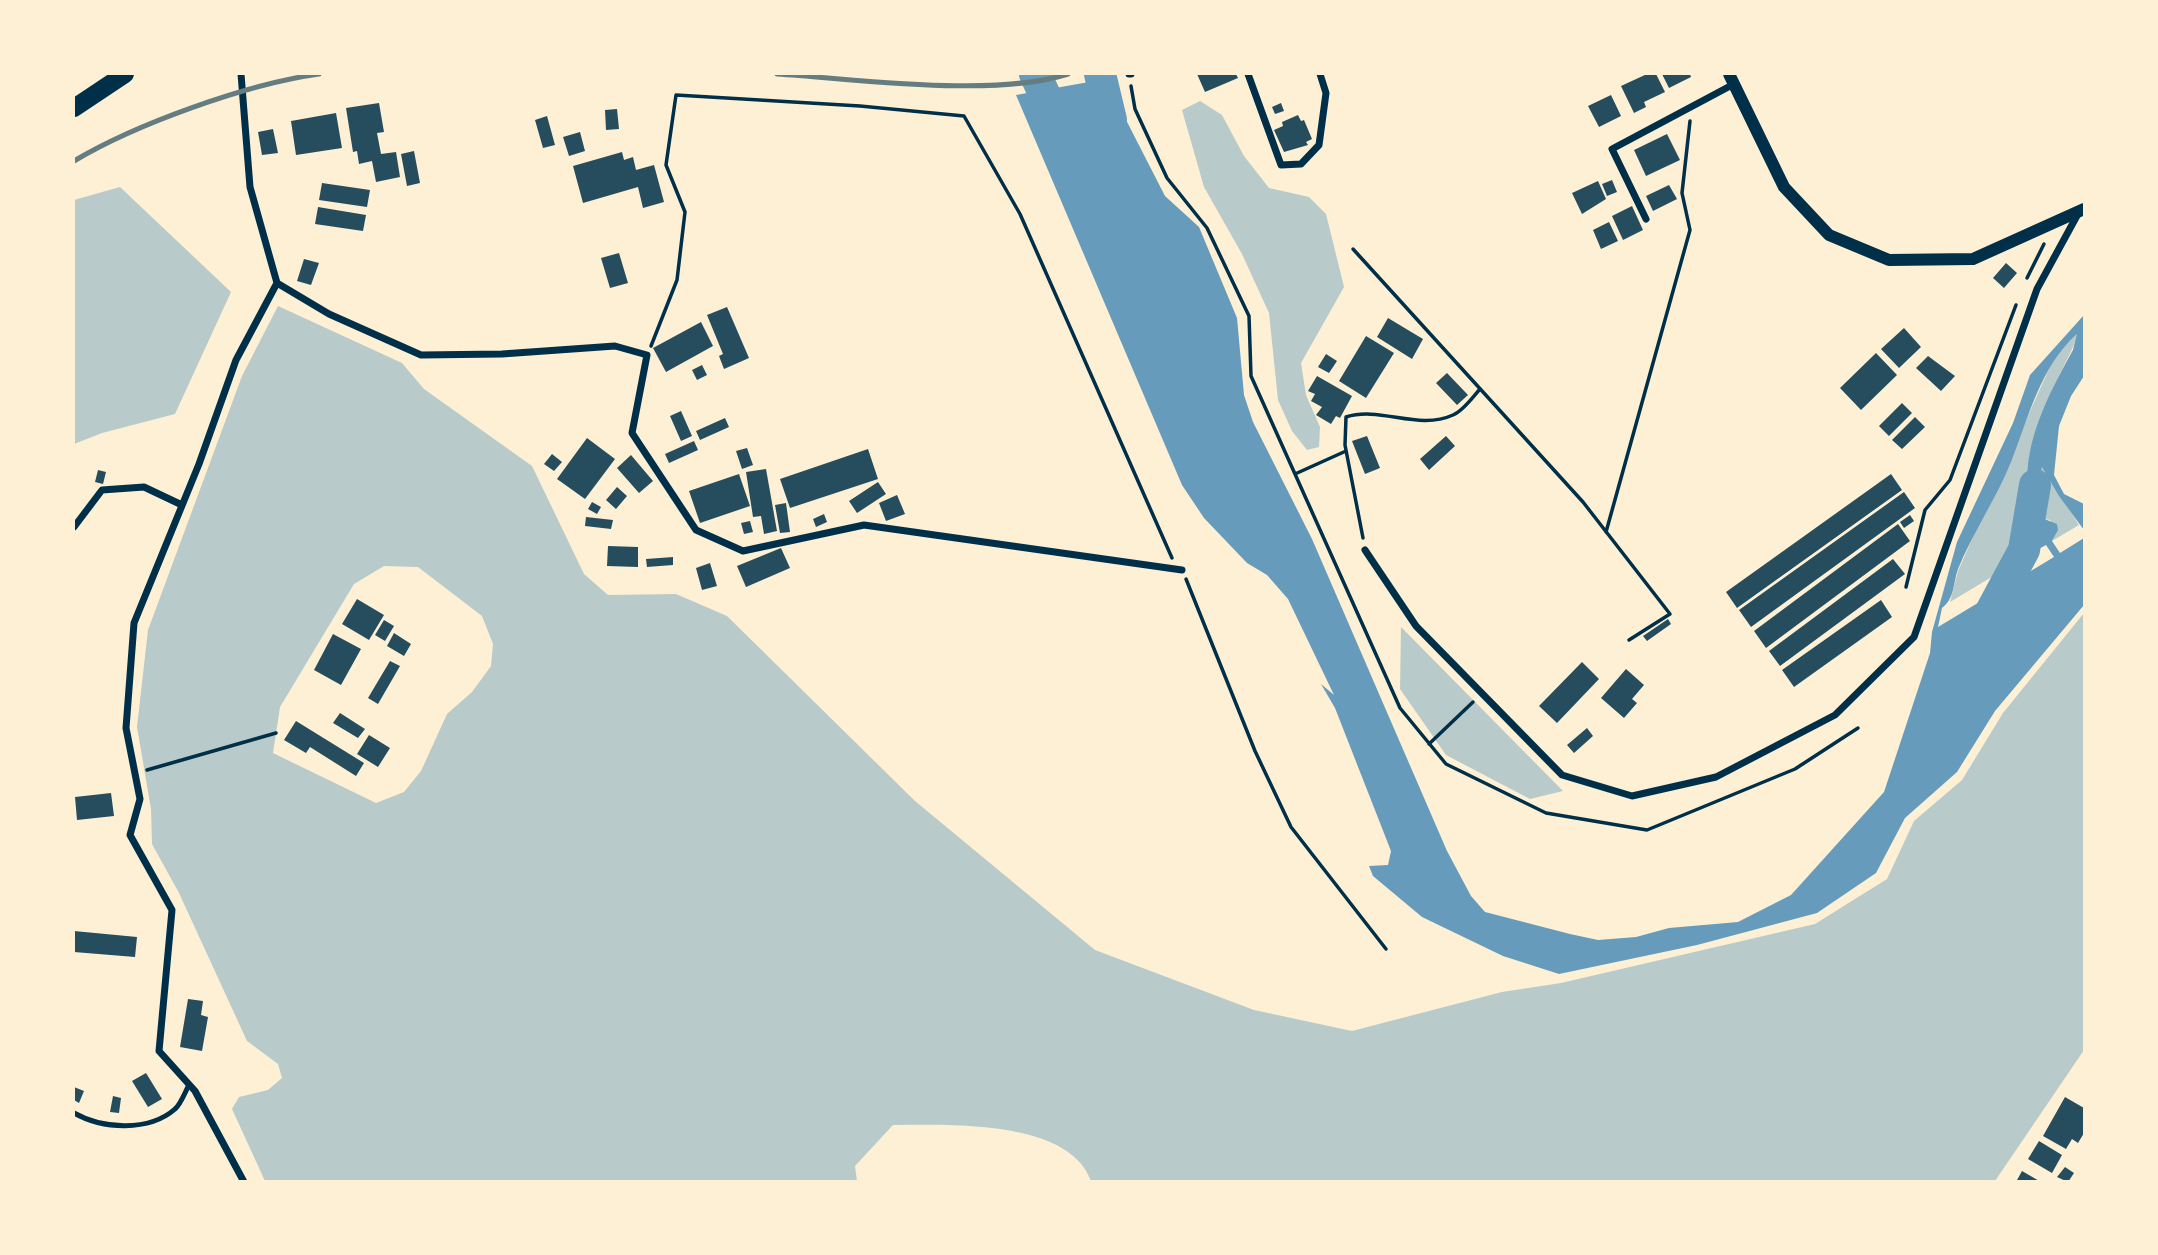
<!DOCTYPE html>
<style>
body{margin:0}
#map{position:relative;width:2158px;height:1255px;overflow:hidden;background:#fdf0d5;font-family:Mulish,sans-serif}
canvas{display:block}
.frame{position:absolute;inset:0;border:75px solid #fdf0d5;pointer-events:none}
</style>
<div id="map">
<canvas width="2158" height="1255"></canvas>
<div class="frame"></div>
</div>
<script>
const ctx = document.querySelector('canvas').getContext('2d');
ctx.lineJoin = 'round';
function paint(path, color) { ctx.fillStyle = color; ctx.fill(path, 'evenodd'); }
function trace(path, color, width, dash) { ctx.strokeStyle = color; ctx.lineWidth = width; ctx.lineCap = dash ? 'butt' : 'round'; ctx.setLineDash(dash || []); ctx.stroke(path); }
paint(new Path2D(`
 M1200 101 1222 115 1244 156 1269 188 1309 197 1326 214 1344 287 1301 363 1306 395 1320 427 1319 447 1307 450 1292 431 1278 400 1269 313 1242 254 1204 187 1182 110Z
 M120 187 231 292 175 414 102 433 74 444V200Z
 M278 306 402 363 424 389 532 466 584 574 608 595 676 594 727 616 915 801 1095 950 1254 1010 1352 1031 1502 992 1561 983 1815 924 1887 879 1914 821 1962 780 2003 713 2084 613V1050L1995 1181H1091C1069 1119 947 1125 893 1125L855 1166 857 1181H265L232 1109 239 1097 268 1090 282 1078 278 1064 247 1041 179 893 152 844 151 809 137 727 148 630 242 376ZM384 566 418 567 482 616 493 644 491 666 472 692 447 714 421 771 404 792 376 803 273 753 280 707 354 584Z
 M2078 333C2073 351 2063 365 2056 383 2026 448 2018 480 2035 551L1950 602 1958 571 1984 512 2010 463 2023 427 2056 353Z
 M2042 465 2079 525 2052 541 2057 530 2050 520 2042 518 2040 511Z
 M1401 627 1563 791 1530 799 1446 755 1400 689Z`), '#b9caca');
paint(new Path2D(`
 M1117 77 1114 87 1123 114 1165 196 1199 227 1237 318 1244 395 1253 422 1312 539 1447 851 1471 896 1485 912 1570 934 1598 940 1636 937 1669 928 1738 922 1791 895 1884 792 1930 653 1932 632 1957 542 2013 423 2030 375 2084 315V376L2071 396 2059 426 2054 475 2064 494 2084 504V530L2059 496 2042 467C2040 479 2039 507 2042 518L2057 524 2058 530 2052 541 2060 553 2084 538V605L1995 711 1957 772 1905 818 1876 873 1817 913 1697 945 1559 974 1503 956 1422 917 1373 876 1369 866 1388 865 1391 851 1335 708 1321 684 1334 695 1288 599 1267 575 1247 563 1204 518 1182 485 1016 95ZM2077 334 2073 350C2032 424 2015 467 2035 551L2046 545 2054 557 1938 627 1942 608C1955 598 1953 583 1958 569 1973 532 1996 499 2011 462 2028 419 2041 365 2077 334Z`), '#669bbc');
trace(new Path2D(`
 M1035 74 1061 130
 M1100 74 1111 120
 M1982 628 2024 550 2035 485`), '#669bbc', 32);
paint(new Path2D(`
 M1197 74H1236L1238 78 1205 92Z
 M1647 74H1656L1665 92 1644 102 1646 107 1634 113 1621 86Z
 M1662 74H1690L1691 77 1669 88Z
 M1611 95 1621 116 1599 127 1588 106Z
 M379 103 384 132 377 133 381 154 396 152 400 177 376 182 372 161 359 164 357 151 353 152 346 108Z
 M1281 103 1284 111 1275 114 1272 107Z
 M617 109 619 129 606 130 605 110Z
 M336 113 342 148 296 155 291 121Z
 M1298 115 1301 121 1304 120 1312 139 1306 142 1308 145 1284 152 1274 130 1283 126 1282 122Z
 M547 116 555 145 543 148 535 120Z
 M273 129 278 153 262 155 258 132Z
 M580 132 585 151 569 156 563 137Z
 M1667 134 1680 160 1646 176 1634 150Z
 M414 151 420 183 407 186 401 154Z
 M622 152 624 160 633 157 636 170 654 165 664 202 643 208 638 187 583 203 573 166Z
 M1612 180 1617 192 1607 196 1602 184Z
 M1598 181 1606 199 1582 214 1572 193Z
 M322 183 370 190 367 207 319 200Z
 M1669 185 1677 199 1653 211 1646 196Z
 M1632 206 1643 230 1623 240 1612 216Z
 M318 207 366 215 363 231 315 224Z
 M1609 222 1618 241 1601 249 1593 230Z
 M619 253 628 283 610 288 601 258Z
 M304 259 319 263 311 285 297 281Z
 M2006 263 2017 273 2004 288 1993 278Z
 M727 307 749 358 724 369 719 356 723 354 707 315Z
 M1388 318 1423 339 1412 359 1377 337Z
 M701 322 713 346 666 372 653 348Z
 M1904 328 1921 347 1899 368 1881 349Z
 M1366 336 1394 353 1366 398 1339 381Z
 M1876 353 1897 375 1861 410 1840 388Z
 M1326 354 1337 361 1329 373 1318 367Z
 M1928 356 1955 376 1941 391 1916 368Z
 M702 365 707 375 697 380 692 370Z
 M1447 373 1468 395 1457 405 1436 383Z
 M1317 376 1352 396 1340 418 1336 416 1331 424 1316 415 1322 407 1311 401 1315 394 1308 391Z
 M1902 403 1912 413 1889 436 1879 426Z
 M681 411 692 436 681 441 670 416Z
 M1915 417 1925 427 1902 449 1892 440Z
 M725 418 729 427 700 440 696 431Z
 M1367 436 1380 468 1365 474 1352 441Z
 M1446 436 1455 446 1429 470 1420 459Z
 M587 438 615 459 585 499 557 479Z
 M694 441 698 450 669 463 665 454Z
 M747 448 753 465 742 469 736 451Z
 M868 449 878 479 790 508 780 479Z
 M552 454 562 462 554 471 544 464Z
 M631 455 653 481 639 493 617 468Z
 M766 469 777 531 764 534 761 516 753 517 746 472Z
 M98 470 106 472 103 484 95 482Z
 M739 474 750 506 700 523 689 491Z
 M1891 474 1902 490 1737 608 1726 592Z
 M878 482 886 494 857 513 849 501Z
 M617 487 627 496 616 509 606 500Z
 M1904 492 1915 508 1751 627 1739 610Z
 M897 495 905 514 886 521 879 503Z
 M592 502 601 507 597 514 588 509Z
 M786 503 790 532 780 533 775 505Z
 M824 514 827 522 816 527 813 519Z
 M1910 515 1914 521 1904 528 1900 522Z
 M586 517 613 520 611 529 585 526Z
 M750 521 753 532 744 534 741 523Z
 M1898 524 1910 541 1766 648 1754 631Z
 M608 546 638 547V567L607 566Z
 M781 548 790 568 746 587 737 566Z
 M673 557V565L647 567 646 559Z
 M1893 559 1905 574 1780 666 1769 651Z
 M710 563 717 586 702 590 696 568Z
 M357 599 384 615 369 640 342 624Z
 M1881 600 1892 617 1794 687 1782 670Z
 M1668 619 1671 624 1647 641 1643 636Z
 M384 620 394 626 385 641 375 635Z
 M394 633 411 644 404 656 387 646Z
 M333 634 361 649 341 685 314 670Z
 M390 661 400 666 378 704 368 698Z
 M1582 662 1599 679 1557 723 1539 706Z
 M1626 669 1644 685 1632 699 1637 703 1624 718 1601 698Z
 M340 713 365 729 358 738 333 723Z
 M296 721 364 763 356 776 310 747 306 753 284 740Z
 M1587 728 1593 736 1574 753 1567 745Z
 M369 735 390 748 378 767 357 754Z
 M111 793 114 816 77 820 75 797Z
 M74 931 137 937 135 957 74 952Z
 M188 999 203 1001 201 1015 208 1017 202 1051 180 1047Z
 M146 1073 162 1099 148 1107 132 1081Z
 M74 1087 84 1091 79 1103 74 1100Z
 M113 1096 121 1098 119 1113 110 1112Z
 M2065 1097 2084 1108V1133L2078 1143 2072 1139 2066 1149 2043 1136Z
 M2039 1141 2062 1155 2052 1173 2028 1159Z
 M2065 1167 2074 1173 2068 1182 2057 1177Z
 M2022 1171 2041 1182H2016Z`), '#264d5e');
trace(new Path2D(`
 M1131 86 1135 109 1167 178 1207 228 1249 316 1251 376 1400 708 1446 764 1546 813 1647 830 1795 769 1858 728
 M1353 249 1583 502 1670 614 1629 640
 M2027 278 2044 244
 M651 346 677 280 685 212 666 165 676 95 860 106 964 116 1020 214 1172 558
 M1295 474 1346 451
 M1606 532 1690 230 1682 193 1690 121
 M1363 538 1345 445 1346 417C1381 406 1418 431 1453 415 1463 411 1473 397 1480 389
 M1186 579 1255 751 1291 827 1386 949
 M1906 587 1925 510 1950 480 2016 305
 M1429 744 1473 702
 M147 770 276 733`), '#003049', 3.5);
trace(new Path2D(`
 M74 1113C102 1129 149 1132 175 1109 181 1104 185 1092 189 1085`), '#003049', 5);
trace(new Path2D(`
 M241 74 250 187 277 283 329 314 421 355 502 354 615 346 647 355 632 433 696 530 743 551 864 525 1182 570
 M1129 74H1131
 M1248 74 1281 165 1301 164 1319 145 1326 93 1320 74
 M1646 219 1612 149 1734 84
 M74 527 102 490 144 487 182 505
 M1365 550 1416 626 1562 775 1632 796 1716 777 1835 715 1914 637 2037 289 2079 212
 M244 1182 195 1091 159 1051 172 910 130 835 140 799 126 728 134 623 199 464 236 360 277 283`), '#003049', 7);
trace(new Path2D(`
 M1729 74 1784 187 1829 235 1889 260 1973 259 2084 209`), '#003049', 12);
trace(new Path2D(`
 M74 108 125 74`), '#003049', 18);
trace(new Path2D(`
 M777 74C858 79 993 98 1068 74
 M74 161C136 124 247 84 319 74`), '#657d81', 5);
</script>
